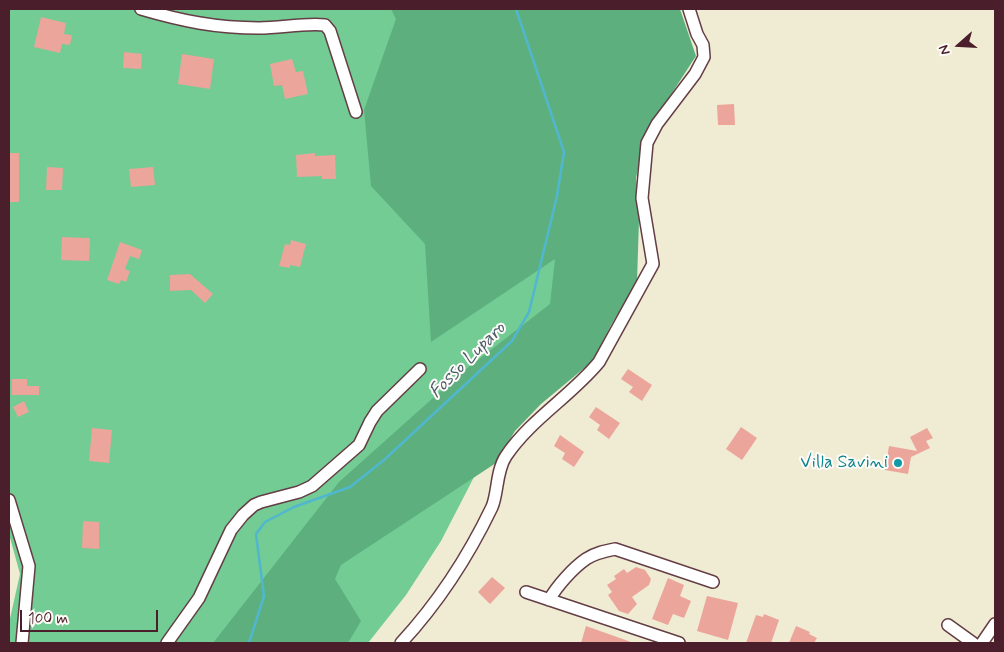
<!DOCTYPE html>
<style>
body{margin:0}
#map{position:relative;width:1004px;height:652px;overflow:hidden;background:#f0ebd3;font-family:Mynerve,sans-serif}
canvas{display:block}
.frame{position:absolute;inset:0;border:10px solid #4a1f2b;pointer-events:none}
.north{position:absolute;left:934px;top:20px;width:50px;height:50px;-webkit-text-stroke:4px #fdfcf7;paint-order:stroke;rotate:251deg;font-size:14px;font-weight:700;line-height:20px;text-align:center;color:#4a1f2b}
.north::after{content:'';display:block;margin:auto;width:18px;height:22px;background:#4a1f2b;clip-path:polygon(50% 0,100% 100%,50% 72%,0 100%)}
.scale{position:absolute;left:20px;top:610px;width:138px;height:22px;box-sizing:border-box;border:2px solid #4a1f2b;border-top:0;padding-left:6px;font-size:15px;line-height:18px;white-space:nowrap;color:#4a1f2b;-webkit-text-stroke:4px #fdfcf7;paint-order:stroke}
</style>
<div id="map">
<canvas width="1004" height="652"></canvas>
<div class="frame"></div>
<div class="north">N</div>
<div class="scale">100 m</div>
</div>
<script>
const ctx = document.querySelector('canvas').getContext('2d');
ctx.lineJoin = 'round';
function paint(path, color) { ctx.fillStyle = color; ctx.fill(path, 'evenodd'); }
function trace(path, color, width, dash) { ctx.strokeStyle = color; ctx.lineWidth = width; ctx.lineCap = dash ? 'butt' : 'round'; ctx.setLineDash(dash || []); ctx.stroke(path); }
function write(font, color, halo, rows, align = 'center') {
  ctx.font = font + ' Mynerve,sans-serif'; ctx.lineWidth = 4; ctx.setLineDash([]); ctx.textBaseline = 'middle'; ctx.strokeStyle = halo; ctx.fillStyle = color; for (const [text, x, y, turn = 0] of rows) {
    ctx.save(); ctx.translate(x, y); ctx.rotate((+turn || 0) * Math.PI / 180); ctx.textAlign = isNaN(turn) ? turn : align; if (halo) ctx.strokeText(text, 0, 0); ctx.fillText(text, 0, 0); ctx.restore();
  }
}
paint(new Path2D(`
 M9 9H657L614 189 489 448 441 541 406 595 368 643H9V623L20 574 9 534Z`), '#72cc94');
paint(new Path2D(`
 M391 9H680L696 56 646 133 636 178 639 220 637 282 611 325 594 360 541 404 515 431 496 463 341 565 335 579 361 621 348 643H213L339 482 461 373 550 304 555 259 431 342 425 244 371 186 364 110 396 19Z`), '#5db07e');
trace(new Path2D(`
 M249 643 264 596 256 534 265 522 294 507 350 487 384 460 512 341 529 312 557 196 564 152 516 9`), '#50b7ce', 2.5);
paint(new Path2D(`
 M41 17 66 23 64 34 72 35 70 45 62 44 60 53 34 47Z
 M124 52 142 54 141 69 123 68Z
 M182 54 214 59 210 89 178 84Z
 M292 59 296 72 303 71 308 94 285 99 282 85 274 86 270 64Z
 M734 104 735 125H718L717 105Z
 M9 153H19V202H9Z
 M315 153V156L335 155 336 179H322V176L297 177 296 155Z
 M47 167 63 168 62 190H46Z
 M153 167 155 185 131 187 129 169Z
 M62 237 90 238 89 261 61 260Z
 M291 240 306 244 300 267 290 265V268L279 266 285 244 290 245Z
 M120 242 142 250 139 259 130 256 125 269 130 271 126 282 121 280 119 284 107 280Z
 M190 274 213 294 205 303 191 290 170 291V275Z
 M628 369 652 385 642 401 629 392 633 387 621 379Z
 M12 379H27V386H39V395H12Z
 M24 401 29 412 18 417 13 407Z
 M596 407 620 423 609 439 597 430 600 425 589 417Z
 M741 427 757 438 742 460 726 449Z
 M92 428 112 430 109 463 89 461Z
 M927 428 933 438 926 441 930 448 911 457 908 474 885 470 889 446 917 451 910 437Z
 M560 435 584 452 574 467 562 459 565 453 554 446Z
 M83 521 99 522V549L82 548Z
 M636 567 645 570 651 579 649 585 632 597 637 604 628 614 619 611 608 595 612 592 607 585 616 579 614 576 624 569 627 573Z
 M492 577 505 588 490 604 478 592Z
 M668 578 684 585 680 596 691 601 684 618 673 614 668 625 652 619Z
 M707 596 738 603 728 640 697 631Z
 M764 614 779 620 771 643H746L756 615 763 617Z
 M586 626 631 642V643H581Z
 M796 626 810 632 809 634 817 638 814 643H789Z`), '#eba59b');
const minor = new Path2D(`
 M141 9C182 21 216 28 259 28 281 28 303 23 325 25L330 31 356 112
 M9 500 29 566 22 643
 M526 592 679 643
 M549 600C557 586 573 568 586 559 595 553 605 551 615 549L713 582
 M948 625 973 643
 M167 643 199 598 231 530 243 515 254 505 261 502 299 492 312 486 359 445 370 422 377 411 420 369
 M401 643C438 603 468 557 492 507 498 493 496 471 506 456 531 419 571 396 599 362L653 264 642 198 647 143 657 124 695 74 704 57 703 45 697 34 689 9
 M982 643 995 624`);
trace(minor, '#633e44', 14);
trace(minor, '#fff', 11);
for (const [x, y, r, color] of [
 [898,463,5,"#0f9aa8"]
]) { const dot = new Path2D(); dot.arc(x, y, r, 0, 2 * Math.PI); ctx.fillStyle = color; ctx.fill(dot); trace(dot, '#fdfcf7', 2); }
write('18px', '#0d838f', '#fdfcf7', [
 ["Villa Savini",888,463]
], 'right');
write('italic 19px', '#4c5c6c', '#fdfcf7', [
 ["Fosso Luparo",468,361,-45]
]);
</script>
